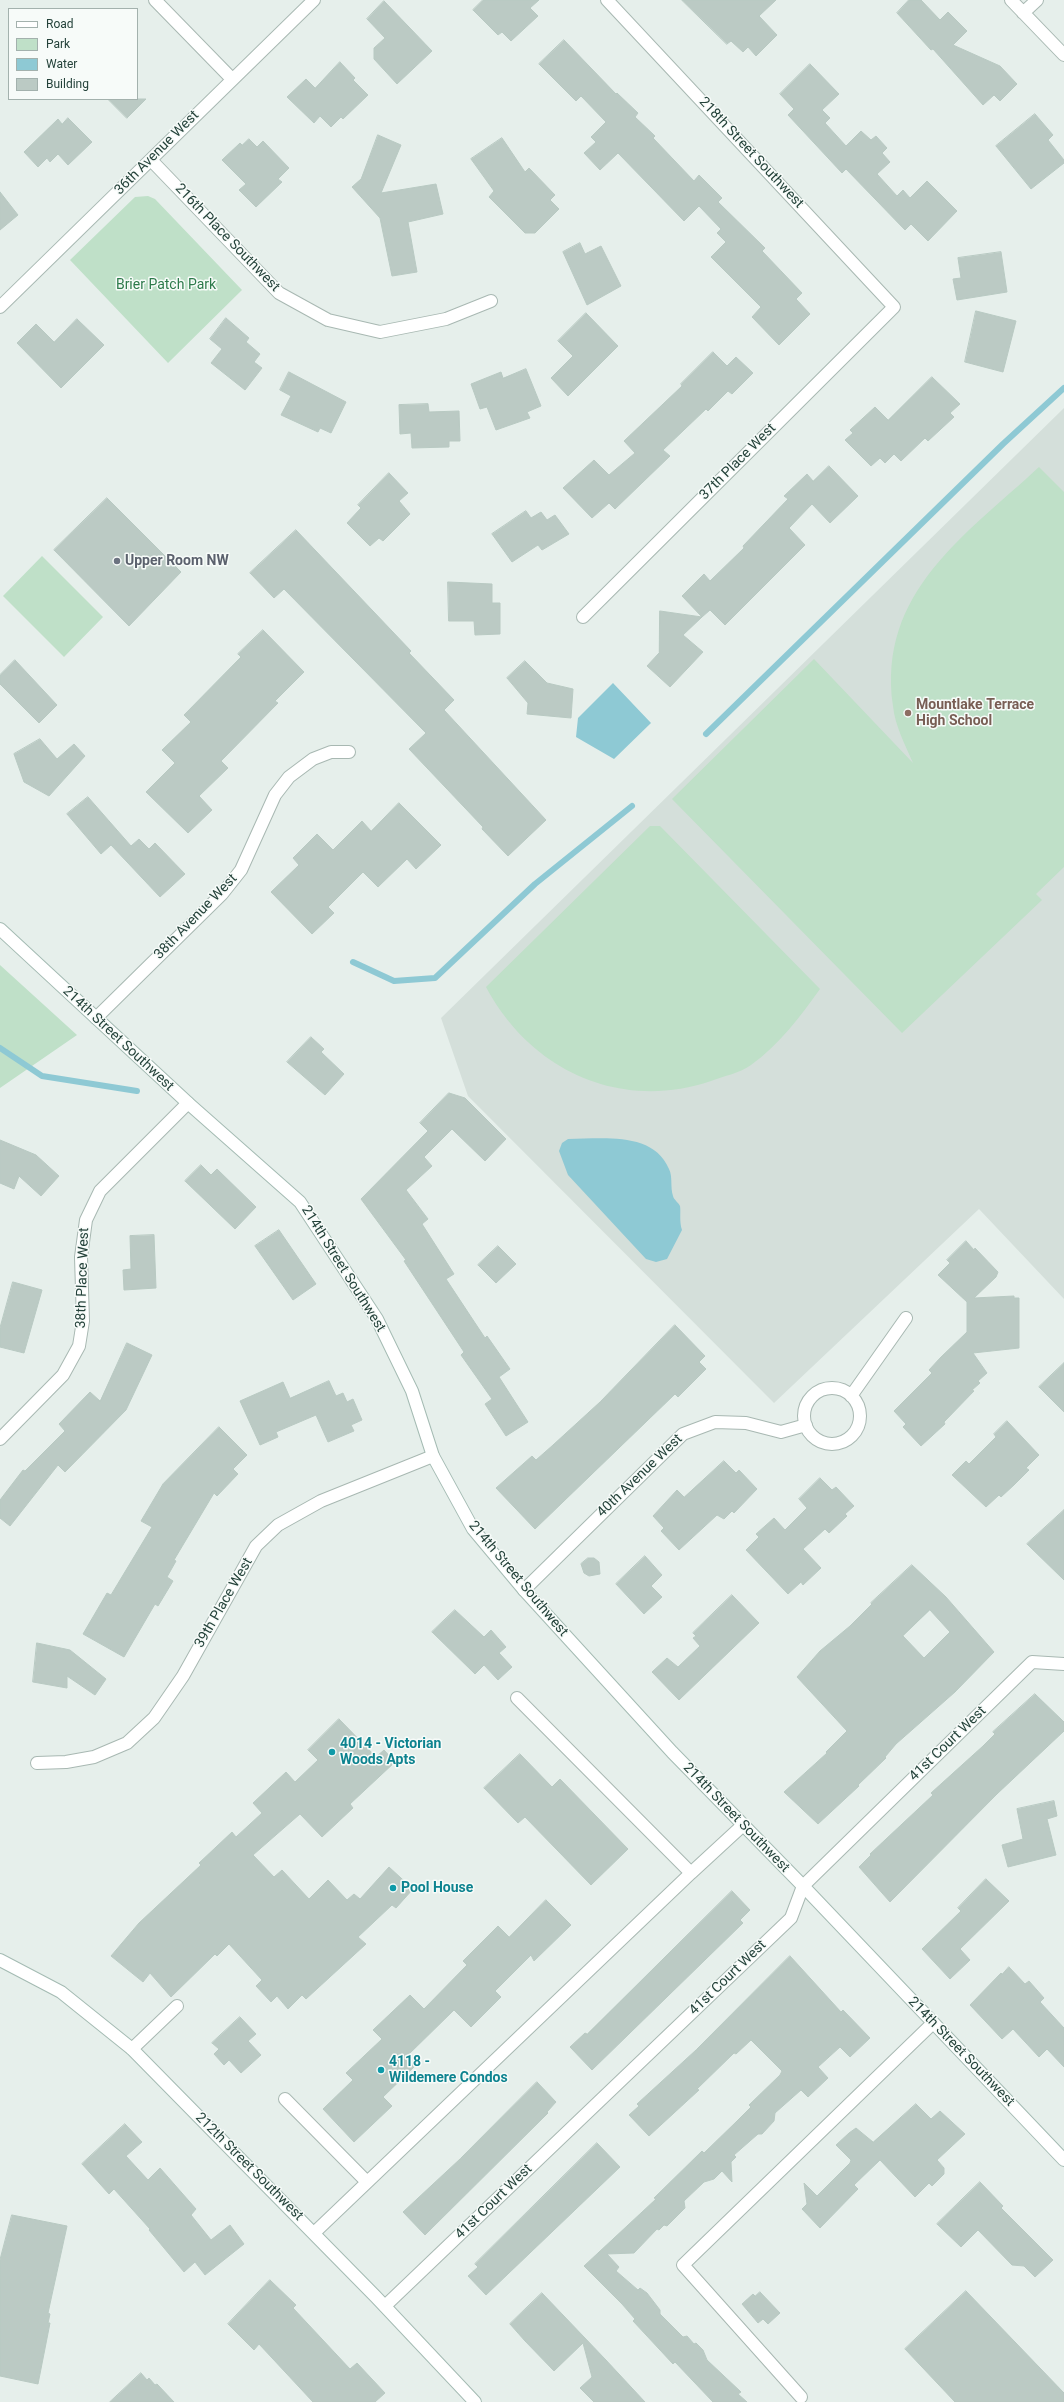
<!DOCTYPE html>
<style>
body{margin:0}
#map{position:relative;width:1064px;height:2402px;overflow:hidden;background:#e6efeb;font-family:Roboto,sans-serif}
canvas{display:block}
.legend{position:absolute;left:8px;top:8px;width:130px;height:92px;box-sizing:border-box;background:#f7fbf9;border:1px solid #a3b1ad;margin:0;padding:5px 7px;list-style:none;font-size:12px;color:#24423a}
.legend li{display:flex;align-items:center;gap:8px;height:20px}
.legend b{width:20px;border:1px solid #a3b1ad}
</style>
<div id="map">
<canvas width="1064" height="2402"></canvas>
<ul class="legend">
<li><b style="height:5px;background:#fff"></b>Road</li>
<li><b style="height:11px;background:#bfe0c8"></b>Park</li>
<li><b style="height:11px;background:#8ec9d4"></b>Water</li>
<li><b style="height:11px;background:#bbcac4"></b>Building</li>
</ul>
</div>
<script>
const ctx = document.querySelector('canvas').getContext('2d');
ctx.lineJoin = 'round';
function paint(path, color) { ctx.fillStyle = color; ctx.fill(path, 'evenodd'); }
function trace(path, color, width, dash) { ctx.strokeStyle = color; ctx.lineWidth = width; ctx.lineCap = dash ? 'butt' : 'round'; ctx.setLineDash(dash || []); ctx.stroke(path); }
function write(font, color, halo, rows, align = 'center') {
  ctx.font = font + ' Roboto,sans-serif'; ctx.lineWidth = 3; ctx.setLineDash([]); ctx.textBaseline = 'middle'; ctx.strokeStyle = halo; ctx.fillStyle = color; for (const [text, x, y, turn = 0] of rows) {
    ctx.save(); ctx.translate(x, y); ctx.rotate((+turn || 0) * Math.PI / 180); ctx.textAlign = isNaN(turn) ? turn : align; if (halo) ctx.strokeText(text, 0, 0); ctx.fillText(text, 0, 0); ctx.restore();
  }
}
paint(new Path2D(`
 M1064 408V1299L979 1209 774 1403 468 1096 441 1018Z`), '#d4dfda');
paint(new Path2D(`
 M148 196 155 199 242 290 168 363 70 260 135 197Z
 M1039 467 1064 492V867L1036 894 1042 900 902 1033 672 799 814 659 913 763C905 744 895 726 893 706 877 592 966 535 1039 467Z
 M42 556 103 617 64 657 3 596Z
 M650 826H660L820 989C799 1018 780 1044 751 1065 740 1073 724 1076 711 1081 620 1112 530 1070 486 987Z
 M0 965 77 1035 0 1088Z`), '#bfe0c8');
paint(new Path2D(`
 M613 683 651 723 614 759 576 737 578 718Z
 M568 1139C602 1139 653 1131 669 1169 673 1177 670 1187 673 1196 674 1200 678 1202 680 1206 681 1211 679 1222 682 1230L667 1259 656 1262 646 1259 568 1175 559 1151 562 1143Z`), '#8ec9d4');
trace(new Path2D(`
 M706 734 1003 444 1064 388
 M353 962 394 981 435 978 535 884 632 806
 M0 1048 42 1076 137 1091`), '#8ec9d4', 6);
const building = new Path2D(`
 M483 0H539L530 8 538 16 511 41 502 32 498 35 473 10Z
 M682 0H776L759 16 777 35 756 56 748 47 743 52 731 41 727 44Z
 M909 0H921L940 20 948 12 967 31 953 45 1000 66 1017 84 1000 101 994 95 983 105 933 49 931 50 897 13Z
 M384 1 432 51 397 84 374 59V48L385 38 367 19Z
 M564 40 616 94 617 93 638 113 635 117 655 136 653 138 694 181 699 175 722 198 718 202 765 248 762 251 802 293 796 299 810 314 779 345 752 317 761 307 711 257 726 242 717 233 721 229 699 206 684 221 618 153 600 170 584 153 596 142 591 137 606 122 581 96 576 101 539 64Z
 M340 62 355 78 353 80 368 95 343 119 341 117 331 127 320 116 314 123 287 97 306 79 315 88Z
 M810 64 839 94 822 110 830 118 825 123 846 146 861 131 871 140 876 136 887 148 882 153 890 162 877 174 897 196 903 190 910 198 927 181 957 211 928 241 911 224 905 230 846 169 842 173 788 115 794 109 780 94Z
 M108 99H146L127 118Z
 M1035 114 1053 135 1048 140 1064 160V163L1031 189 996 146Z
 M68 118 92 142 68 165 58 154 50 162 47 158 38 167 24 152 58 119 62 124Z
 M378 135 401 145 381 193 436 184 443 214 408 222 417 272 392 276 380 218 352 187 361 179Z
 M502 138 525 172 529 168 555 195 550 200 559 209 535 233H525L489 197 494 191 471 159Z
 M249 139 257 147 263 141 289 168 278 179 282 182 256 207 239 190 246 184 222 160 240 143 242 145Z
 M0 192 18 215 0 230Z
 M580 243 585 254 601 246 621 286 587 305 563 252Z
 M1001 252 1007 292 957 300 953 279 961 278 958 258Z
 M976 311 1016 321 1003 372 965 362Z
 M586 313 618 346 568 396 551 378 573 356 558 341Z
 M226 318 249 338 246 342 260 354 254 362 262 368 245 390 211 363 222 349 210 339Z
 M77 319 104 345 61 388 17 343 36 324 54 342Z
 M713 352 727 366 736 357 753 373 732 394 728 391 708 411 706 409 663 450 670 456 615 509 609 503 592 518 563 488 594 460 609 475 635 453 624 441 682 386 681 384Z
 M526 369 541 406 527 412 530 418 496 430 487 407 480 409 471 384 501 372 503 378Z
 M289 372 346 402 331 433 320 428 318 432 281 415 291 396 280 390Z
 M932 377 960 404 950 413 954 417 928 441 925 438 901 461 894 454 885 463 880 458 871 466 845 440 853 433 850 430 875 407 888 420Z
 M428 404 429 412 459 411 460 441H449V447L412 448 411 433 400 434 399 405Z
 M829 466 858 496 830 523 812 504 789 528 805 545 725 625 710 610 702 617 682 596 704 574 710 581 744 548 743 546 788 499 784 496 807 474 813 481Z
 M389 473 408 493 399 501 410 514 383 541 379 538 370 546 347 523 361 508 358 505Z
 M107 498 181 572 129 626 54 550Z
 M526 511 531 518 541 512 547 520 555 515 569 534 542 550 538 545 512 562 492 534Z
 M296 530 411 651 409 653 454 700 444 710 546 820 508 856 482 829 483 827 409 749 426 733 284 589 274 598 250 573Z
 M448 582 492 584V603H500V634L475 635 474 621H449Z
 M660 611 702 617 683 635 703 652 670 687 647 666 659 653Z
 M263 630 304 672 275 701 278 703 221 761 228 768 199 796 212 810 188 833 146 792 175 763 162 750 191 722 184 715 241 657 238 654Z
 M15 660 57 705 39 723 0 684V675Z
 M525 661 547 683 573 689 571 718 527 714 528 703 507 678Z
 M40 739 57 759 74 744 85 756 49 796 24 782 14 754Z
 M88 797 131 846 139 839 149 849 155 843 185 874 160 897 111 845 101 854 67 814Z
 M399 803 441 845 416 869 407 859 378 887 363 872 328 907 334 913 312 934 271 892 299 865 293 858 317 834 333 850 362 821 371 831Z
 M311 1037 324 1049 321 1052 344 1074 325 1095 287 1062Z
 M449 1093 465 1098 506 1139 485 1161 452 1129 424 1157 432 1166 406 1190 428 1219 422 1224 454 1274 446 1279 485 1338 487 1336 510 1369 499 1377 528 1422 506 1436 485 1404 492 1399 461 1355 464 1352 404 1261 406 1260 361 1199 428 1131 420 1123Z
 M0 1140 36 1155 59 1176 41 1196 19 1176 14 1189 0 1183Z
 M201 1165 211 1175 217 1169 256 1207 235 1229 185 1181Z
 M279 1230 316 1284 293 1300 255 1246Z
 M154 1235 156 1288 124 1290 123 1270 131 1269 130 1236Z
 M966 1241 974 1250 975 1248 998 1272 996 1277 974 1298 1014 1296V1298H1019V1348L973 1353 987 1373 978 1381 980 1383 972 1390 974 1391 944 1422 945 1424 921 1446 903 1427 906 1424 894 1411 932 1373 929 1370 941 1357 967 1332V1302L938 1275 950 1263 947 1260Z
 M498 1246 516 1264 496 1283 478 1265Z
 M13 1282 42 1290 24 1353 0 1347V1328Z
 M675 1325 705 1356 699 1362 706 1369 678 1397 675 1394 535 1529 496 1488 532 1456 536 1460 553 1445 600 1402Z
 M127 1343 152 1355 126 1410 65 1472 58 1465 10 1526 0 1518V1500L23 1470 25 1471 65 1431 59 1424 90 1392 100 1401Z
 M1064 1363V1412L1039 1387Z
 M329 1381 336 1396 343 1393 347 1402 353 1399 362 1420 351 1425 354 1431 328 1442 316 1415 276 1432 278 1437 260 1445 240 1401 283 1382 290 1398Z
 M1007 1421 1039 1455 1026 1468 1029 1470 1014 1485 1001 1497 999 1495 986 1507 952 1475 966 1461 969 1464 996 1437 994 1434Z
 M219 1427 247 1455 233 1469 238 1474 217 1496 214 1493 174 1560 176 1561 167 1577 173 1581 158 1606 155 1604 124 1657 83 1634 107 1593 111 1595 152 1527 141 1521 163 1484Z
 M724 1461 736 1473 739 1470 757 1489 734 1513 732 1511 724 1519 717 1515 679 1550 661 1531 664 1528 653 1516 677 1490 684 1497Z
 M820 1478 832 1490 836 1487 854 1506 845 1514 847 1516 829 1533 825 1529 803 1549 821 1568 803 1585 801 1582 788 1594 746 1550 759 1537 756 1534 774 1518 785 1530 807 1508 799 1499Z
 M1064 1510V1580L1027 1544Z
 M645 1556 662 1575 651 1586 662 1597 644 1614 616 1584Z
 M588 1558H594L599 1562 600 1574 589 1576 584 1573 581 1564Z
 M912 1565 946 1597 994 1652 955 1692 896 1744 885 1757 886 1758 858 1785 859 1786 818 1824 784 1792 827 1753 826 1752 847 1731 797 1677 820 1651 850 1626 872 1604 871 1603ZM930 1610 950 1632 924 1658 903 1636Z
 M732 1595 759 1623 679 1700 652 1672 667 1658 678 1667 700 1646 693 1638 696 1636 693 1633Z
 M455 1610 484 1637 491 1630 506 1647 499 1653 512 1667 498 1680 484 1665 475 1674 432 1632Z
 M37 1643 70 1650 106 1679 95 1695 67 1676V1688L33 1682Z
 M1035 1694 1064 1722V1731L997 1794 890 1902 859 1867 871 1855 870 1854 933 1795 931 1793 983 1746 995 1734 993 1732Z
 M339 1719 376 1757 384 1750 395 1762 350 1804 353 1808 322 1837 300 1814 253 1855 274 1877 282 1870 309 1899 328 1880 347 1900 354 1894 360 1899 389 1867 413 1889 396 1908 392 1905 358 1937 366 1944 306 1999 302 1995 288 2009 277 1996 271 2002 256 1986 262 1980 229 1944 217 1956 215 1954 171 1997 150 1973 143 1982 111 1956 139 1923 201 1865 199 1863 232 1832 236 1837 262 1813 253 1803 286 1772 295 1782 318 1760 308 1750Z
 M520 1754 552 1787 560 1779 628 1849 591 1885 525 1817 518 1823 484 1788Z
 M1054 1801 1057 1816 1047 1819 1056 1855 1008 1867 1002 1845 1023 1839 1017 1809Z
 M986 1879 1009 1901 960 1949 970 1960 950 1979 922 1949 961 1911 958 1908Z
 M732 1891 750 1910 740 1920 743 1923 592 2070 570 2047 585 2033 587 2034Z
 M546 1900 571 1925 534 1961 531 1955 495 1991 501 1997 471 2027 454 2010 406 2057 415 2066 383 2097 392 2106 354 2142 323 2109 353 2080 346 2073 382 2039 373 2030 410 1995 424 2009 467 1965 463 1961 498 1926 509 1937Z
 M790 1956 841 2012 843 2010 870 2038 850 2057 840 2047 818 2067 828 2078 808 2097 801 2090 775 2113 774 2121 762 2134H758L734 2155 736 2157 731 2162 732 2182 722 2171 714 2179 704 2182 684 2201 685 2208 667 2226 664 2225 659 2230 657 2229 634 2253 607 2254 619 2267 616 2271 638 2290 640 2288 647 2293 660 2310V2314L683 2337 687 2336 694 2344 696 2343 703 2350 707 2360 741 2392 738 2394 747 2402H713L675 2362 673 2364 633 2321 635 2319 622 2304 584 2266 656 2199 654 2198 702 2151 704 2153 737 2121 751 2107 749 2105 780 2075 782 2071 751 2040 736 2054 734 2053 697 2089 699 2090 649 2136 629 2115 639 2106 637 2104 696 2050Z
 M1009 1967 1025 1984 1029 1981 1044 1998 1040 2002 1064 2028V2067L1047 2049 1039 2057 1013 2029 1002 2039 970 2005 1001 1973 1002 1974Z
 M240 2017 256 2034 248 2041 261 2055 241 2073 229 2060 224 2065 214 2054 219 2049 212 2043Z
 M537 2082 556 2102 547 2112 548 2113 425 2235 403 2212 460 2159Z
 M916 2104 931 2119 940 2111 965 2134 937 2160 944 2168V2174L932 2186 929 2183 915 2197 880 2160 854 2185 858 2189 820 2228 802 2209 807 2204 804 2183 817 2196 850 2163 851 2160 836 2145 849 2133 856 2128 873 2142Z
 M125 2124 142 2142 126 2156 148 2180 160 2168 196 2209 191 2215 211 2240 230 2225 244 2244 205 2275 195 2262 184 2272 149 2230 150 2229 114 2189 109 2194 82 2164Z
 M597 2143 620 2167 486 2295 468 2276 478 2267 475 2264Z
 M980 2182 1003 2206 1001 2208 1053 2260 1035 2277 1024 2266 1012 2265 978 2230 961 2247 937 2224Z
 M12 2215 67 2226 48 2313 50 2314 48 2323H50L38 2384 0 2376V2260Z
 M270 2280 296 2305 293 2308 350 2369 357 2363 385 2393 375 2402H313L259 2344 254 2350 228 2324Z
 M966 2291 1064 2393V2402H955L905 2349Z
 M760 2292 780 2313 768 2324 763 2319 758 2323 742 2304 753 2294 755 2296Z
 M542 2293 605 2359 645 2402H594L580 2388 592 2377 583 2343 554 2371 525 2341 510 2324Z
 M141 2373 147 2380 149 2378 155 2385 157 2384 174 2402H110Z`);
paint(building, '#bbcac4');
trace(building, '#b8c9c2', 1);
const street = new Path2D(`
 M155 0 232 79
 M1011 0 1064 55
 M1023 13 1037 0
 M151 160 279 293 328 320 380 332 446 319 491 301
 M0 307 314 0
 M583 617 894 307 607 0
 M96 1018 222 894 241 870 275 795 289 777 313 759 331 752H349
 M804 1416a28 28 0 1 1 56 0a28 28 0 1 1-56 0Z
 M851 1396 906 1318
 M0 1439 63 1375 79 1346 83 1321 81 1257 86 1220 100 1191 188 1103
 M524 1590 683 1434 715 1422 746 1423 781 1432 806 1425
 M37 1763 66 1762 94 1757 127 1743 154 1718 183 1676 256 1546 278 1525 321 1501 433 1456
 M691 1873 742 1826
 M132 2049 177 2006
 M285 2099 366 2181
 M314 2233 691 1873 517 1698
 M385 2306 791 1918 803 1886 1032 1662 1064 1664
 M801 2397 683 2265 933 2023`);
const secondary = new Path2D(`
 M0 929 188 1103 300 1202 377 1319 412 1391 433 1456 473 1529 524 1590 672 1752 803 1886 1064 2160
 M0 1960 61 1992 132 2049 376 2297 475 2402`);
trace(street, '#a8b8b2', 14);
trace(secondary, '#a4bbb3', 14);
trace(street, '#fff', 12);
trace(secondary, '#fff', 12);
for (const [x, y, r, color] of [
 [117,561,4,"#6b7280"],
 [908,713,4,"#8d6e63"],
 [332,1752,4,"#0f9aa8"],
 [393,1888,4,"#0f9aa8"],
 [381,2070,4,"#0f9aa8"]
]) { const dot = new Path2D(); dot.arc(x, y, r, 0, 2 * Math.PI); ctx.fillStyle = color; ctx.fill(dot); trace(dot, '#f7fbf9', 1.5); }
write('14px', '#24423a', '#f7fbf9', [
 ["36th Avenue West",157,153,-45],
 ["218th Street Southwest",751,153,47],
 ["216th Place Southwest",227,238,46],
 ["37th Place West",738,462,-45],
 ["38th Avenue West",196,917,-46],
 ["214th Street Southwest",118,1039,43],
 ["214th Street Southwest",343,1269,58],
 ["38th Place West",83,1278,-88],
 ["40th Avenue West",640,1476,-44],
 ["214th Street Southwest",518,1579,50],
 ["39th Place West",224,1603,-60],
 ["41st Court West",948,1744,-44],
 ["214th Street Southwest",736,1818,46],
 ["41st Court West",728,1978,-44],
 ["214th Street Southwest",961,2052,46],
 ["212th Street Southwest",249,2167,45],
 ["41st Court West",494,2202,-44]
]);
write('14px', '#2d7a4b', '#f7fbf9', [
 ["Brier Patch Park",166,285]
]);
write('bold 14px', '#5b616d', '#f7fbf9', [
 ["Upper Room NW",125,561]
], 'left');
write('bold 14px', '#785e54', '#f7fbf9', [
 ["Mountlake Terrace",916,705],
 ["High School",916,721]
], 'left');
write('bold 14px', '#0d838f', '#f7fbf9', [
 ["4014 - Victorian",340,1744],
 ["Woods Apts",340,1760],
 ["Pool House",401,1888],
 ["4118 -",389,2062],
 ["Wildemere Condos",389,2078]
], 'left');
</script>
